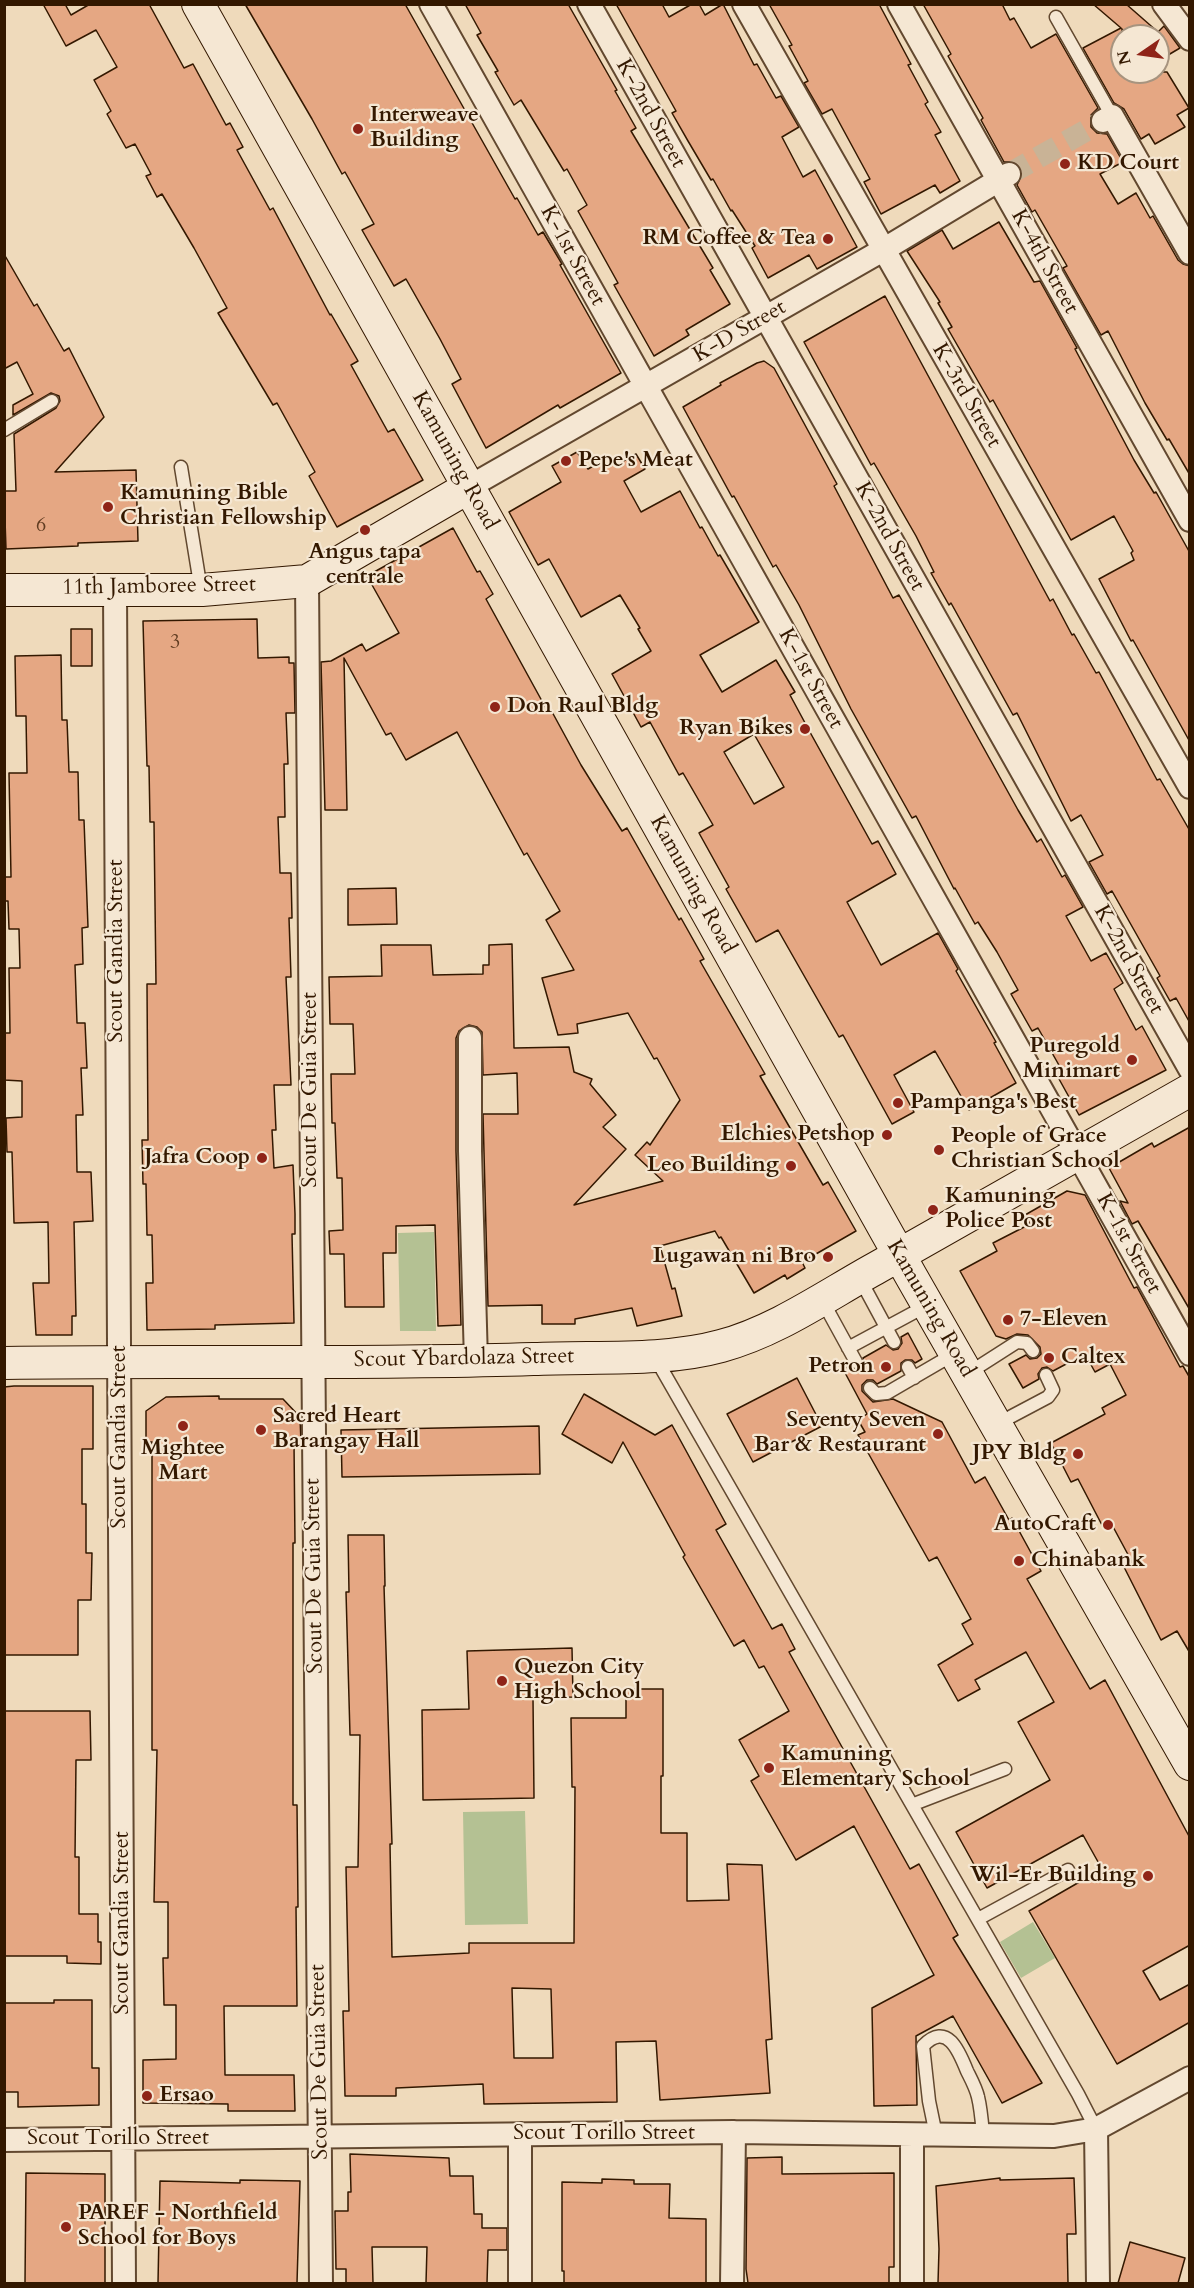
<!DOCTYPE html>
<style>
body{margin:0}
#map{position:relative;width:1194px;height:2288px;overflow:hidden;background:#efdabb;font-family:Cardo,serif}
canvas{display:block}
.frame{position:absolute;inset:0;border:6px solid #331800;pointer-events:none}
.north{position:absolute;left:1110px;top:24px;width:60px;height:60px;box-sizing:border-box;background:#f5e7d3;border:2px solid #a7947f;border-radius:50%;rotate:257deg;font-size:16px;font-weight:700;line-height:24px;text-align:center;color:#331800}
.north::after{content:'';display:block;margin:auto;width:21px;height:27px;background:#8f2418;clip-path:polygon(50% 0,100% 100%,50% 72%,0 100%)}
</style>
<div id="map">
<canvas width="1194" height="2288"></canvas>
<div class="frame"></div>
<div class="north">N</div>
</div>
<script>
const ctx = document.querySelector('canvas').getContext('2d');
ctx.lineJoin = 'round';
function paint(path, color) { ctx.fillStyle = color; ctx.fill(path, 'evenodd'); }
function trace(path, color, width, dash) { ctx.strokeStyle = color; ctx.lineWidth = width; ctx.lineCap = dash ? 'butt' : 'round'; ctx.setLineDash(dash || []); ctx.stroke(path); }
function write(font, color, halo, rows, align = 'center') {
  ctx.font = font + ' Cardo,serif'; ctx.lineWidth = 4.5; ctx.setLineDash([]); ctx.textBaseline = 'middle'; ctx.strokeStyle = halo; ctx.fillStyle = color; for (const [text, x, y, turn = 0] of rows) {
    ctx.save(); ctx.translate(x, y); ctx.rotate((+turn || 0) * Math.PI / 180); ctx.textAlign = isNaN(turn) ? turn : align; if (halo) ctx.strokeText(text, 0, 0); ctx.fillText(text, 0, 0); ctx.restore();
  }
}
paint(new Path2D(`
 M434 1232 436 1331H400L398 1233Z
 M525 1811 528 1924 465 1925 463 1812Z
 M1033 1922 1055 1958 1021 1978 1000 1942Z`), '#b4c193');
const building = new Path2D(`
 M43 4H65L71 15 90 4H149L184 68 193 64 226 125 230 123 243 147 237 150 270 210 273 208 330 315 331 314 358 361 351 365 388 432 394 429 423 480 337 527 309 476 315 472 277 403 273 405 218 313 227 308 194 248 162 194 157 197 146 176 151 174 135 144 126 148 107 114 111 111 94 80 117 67 96 30 66 46Z
 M245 4H405L515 199 517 198 538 235 543 232 562 264 560 265 621 373 560 408 558 405 486 448 452 384 461 379 440 339 406 279 394 286 362 230 374 224 345 172 342 174 312 119Z
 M465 4H568L617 90 615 91 636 128 631 131 713 268 710 270 730 304 686 330 689 335 654 356 614 285 618 283 578 211 587 205 567 169 564 171 521 100 514 105 495 72 498 71 477 35 481 33Z
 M616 4H662L669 17 692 4H699L705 15 723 4 754 65 757 64 776 98 781 96 799 127 782 137 803 177 815 170 857 247 817 269 809 255 768 278 752 248 755 246 732 210 731 211 713 179 711 180 688 141 672 113 676 111Z
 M769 4H879L911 64 908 65 928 102 925 104 941 132 935 135 960 181 940 193 935 185 881 214 864 182 870 179 832 109 822 114 804 83 808 81 789 46 792 45Z
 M923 4H1002L1010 20 1014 18 1031 48 1056 34 1098 108 1091 115V127L1097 133 1107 134 1123 162 1100 174 1118 204 1136 193 1150 218 1153 216 1178 260 1183 264 1190 266V475L1169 439 1167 440 1145 403 1108 331 1101 335 1063 268 1067 266 1035 210 1032 212 1017 185 1022 174 1021 168 1015 162H1004L981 120 983 118 948 56 951 54Z
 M1093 4H1126L1158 32 1164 26 1180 48 1158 61V36H1131L1122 29V72H1167L1189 108 1177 115 1185 127 1155 144 1149 134 1141 139 1124 109 1114 103 1083 48 1121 28Z
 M999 222 1034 282 1040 281 1077 348 1075 349 1134 460 1154 493 1156 492 1190 553V742L1133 640 1131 641 1099 579 1134 560 1131 553 1133 551 1114 516 1071 540 993 400 990 402 948 329 952 327 938 303 940 302 907 251 942 230 953 249Z
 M4 254 34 306 37 304 64 351 69 348 104 417 55 472 136 470 138 541 78 543V546L6 549 4 491H16L14 434 56 408 60 401 59 396 51 393 13 415V405L33 394 17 362 4 369Z
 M885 296 1050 601 1053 599 1072 635 1074 634 1096 673 1099 672 1157 780 1160 779 1190 831V1023L1176 998 1170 1001 1157 978 1160 976 1112 891 1107 894 1089 862 1103 855 1081 815 1071 821 1017 713 1013 715 951 603 949 605 931 573 934 572 916 536 874 463 871 465 804 342Z
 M764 361 774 368 837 484 834 486 893 598 899 595 1018 810 1037 842 1041 839 1062 877 1065 875 1083 907 1066 916 1091 961 1106 953 1123 983 1114 989 1136 1030 1142 1026 1166 1070 1079 1115 1054 1070 1060 1067 1038 1028 1032 1031 1011 994 1018 990 997 952 978 922 975 924 955 888 954 889 916 816 912 818 851 709 799 605 776 565 773 567 734 496 732 497 683 407 721 385 720 383 757 363Z
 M577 452 588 469 611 456 616 465 636 454 645 469 624 481 641 512 680 491 700 528 702 527 718 556 720 555 759 622 700 655 722 692 776 660 795 692 790 695 811 734 872 844 878 841 896 874 847 902 881 965 938 933 958 969 956 971 996 1042 994 1043 1016 1083 969 1110 935 1051 894 1075 914 1112 892 1124 843 1035 839 1037 778 930 756 942 726 889 729 887 699 833 713 825 683 773 679 775 650 722 641 727 612 674 651 651 638 629 640 628 620 595 581 617 549 559 538 565 509 512 561 482 552 466ZM754 734 784 787 754 804 724 752Z
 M453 528 477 572 480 571 493 594 486 599 548 712 551 710 581 765 622 831 627 828 679 920 681 918 704 959 700 961 765 1074 760 1076 823 1185 828 1182 856 1231 802 1262 805 1268 787 1279 785 1275 754 1293 721 1237 719 1238 715 1231 660 1246 672 1289 675 1288 682 1316 637 1326 632 1308 575 1319V1324H542V1305L488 1306 483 1114H518L517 1073 483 1075 482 1032 477 1027 469 1025 459 1031 456 1038V1151L461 1325 438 1326 435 1225 396 1226V1253H383L384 1307H345L344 1254H330L329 1231 343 1230 342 1178H337L335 1123H332L331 1074H355L353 1024H330L329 977 382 976 381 945H431L433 975 483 974V965H489V945L512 944 514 1048 569 1047 574 1072 592 1079 590 1084 616 1115 603 1127 626 1149 574 1205 663 1181 635 1155 647 1142 650 1145 680 1100 657 1058 654 1059 628 1013 577 1024 578 1033 558 1035 542 978 574 970 546 920 560 911 527 853 524 855 457 732 406 760 391 733 386 735 344 658 347 810H325L321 662 331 661 362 644 366 651 399 633 367 576Z
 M257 619 258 658 289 657V663H294L295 713H286L288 764H284L285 817H278L280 873H291L292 918H289L291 977H286L291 1085H274L276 1130H272L274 1168 293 1165 295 1214V1234H292L294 1323 215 1325V1329L147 1330 146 1283H153L152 1235H147L146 1184H143L142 1140H148L147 984H156L154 822H150L149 766H147L143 621Z
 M71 629H92V666H71Z
 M61 655 62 720H67L69 772H78L79 820H84L88 927 82 928 83 964 75 965 77 1023H85L87 1068H81L83 1115H76L77 1172H91L93 1221 74 1222 76 1316H72V1335H36L33 1283H49L48 1222 14 1223 12 1152H7L6 1118 22 1117V1081L4 1080V1033H10L9 968H20L19 929H9L8 901H5L4 877H11L9 773H27L26 716H16L15 656Z
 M396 888 397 924 348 925V889Z
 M1190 1127V1310L1138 1221 1132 1224 1120 1201 1128 1203 1109 1168 1152 1143 1154 1147Z
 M1067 1191 1085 1195 1134 1288 1137 1287 1180 1367 1183 1366 1190 1378V1653L1177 1631 1161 1640 1124 1567 1132 1562 1111 1523 1103 1527 1078 1479 1071 1482 1051 1443 1105 1414 1102 1408 1126 1395 1110 1364 1095 1372 1085 1354 1053 1371 1047 1367 1042 1368 1038 1374 1039 1379 1023 1388 1009 1364 1026 1355 1030 1359 1037 1358 1041 1354 1040 1347 1028 1335 1017 1334 1006 1339 996 1336 960 1271 997 1251 993 1243 1030 1224 1025 1215Z
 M908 1333 922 1359 915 1363 912 1360H905L901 1363V1371L877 1384 873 1380H867L862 1385V1391L873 1402 893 1399 942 1422 975 1483 985 1477 1009 1520 1012 1518 1041 1571 1027 1579 1060 1637 1090 1689 1105 1680 1190 1838V1945L1143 1971 1160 2000 1190 1984V2022L1117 2064 1029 1911 1102 1869 1083 1835 987 1888 956 1832 1050 1780 1018 1722 1054 1702 1026 1652 975 1680 980 1689 958 1701 938 1665 973 1644 962 1624 971 1619 937 1557 929 1561 858 1435 865 1432 858 1420 867 1414 843 1369 849 1366 855 1370 860 1369 864 1363 863 1358 886 1345 893 1350 898 1349 902 1343 901 1337Z
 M797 1378 822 1426 753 1462 727 1414Z
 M14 1386H93V1449H82V1504H86V1553H92L91 1600H78V1655H4V1387Z
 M584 1394 655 1435 672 1425 726 1524 716 1530 772 1629 782 1624 795 1649 789 1652 910 1869 919 1864 958 1935 953 1938 1042 2083 1002 2103 953 2016 916 2036 917 2105 874 2106 872 2008 934 1975 854 1826 796 1860 751 1781 759 1776 739 1740 789 1711 764 1666 759 1668 744 1640 734 1646 683 1557 685 1555 623 1442 612 1463 562 1434Z
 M219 1396V1399H283L300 1417 301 1443H294L295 1543H293V1805H297L298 1907H296L297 2006H224L225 2075H294L295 2111H228V2104L143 2103V2060L176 2059V2005H164L163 1958H168V1902H154L157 1750H152V1442H146V1411L166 1397Z
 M539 1426 540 1474 342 1477 341 1430Z
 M348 1535H384L385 1586H384L392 1844H390L392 1957 469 1953V1943H574L575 1787H572L571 1718H626V1689H663V1776H661V1833H687V1901L729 1900 727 1864 762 1865 772 2039 766 2040 770 2093 660 2100 656 2041 616 2042 617 2102 484 2104 483 2084 396 2088V2096H345L343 2011H349L346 1867H358L360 1735H350L346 1592H349ZM512 1988 551 1989 553 2058H514Z
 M572 1648 573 1697 533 1698 534 1798 423 1800 422 1710 469 1709 467 1651Z
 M4 1711H90L91 1760H76L75 1857H79V1914H98V1942H101V1964L67 1963V1956H4Z
 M54 2000H92V2068H99V2105L18 2107V2092H4V2003H54Z
 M350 2154 449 2158 450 2176H473L474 2214H482V2228H507V2250H488L487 2283H426L427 2247H372L373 2283H346V2269H336L335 2211H348V2192H351Z
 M782 2157V2174L894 2173V2267H889V2283H748L746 2269 747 2158Z
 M26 2173 105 2174V2283H25Z
 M1000 2178V2180L1074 2178 1076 2234H1067L1068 2283H938L939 2249 936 2186Z
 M602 2179 634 2180V2184H670L669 2218 706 2219V2283H564V2271H562V2182L602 2183Z
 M240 2180 300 2181 297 2283H158L160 2181 240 2183Z
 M1130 2242 1185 2258 1178 2283H1118Z`);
paint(building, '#e5a783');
trace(building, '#331800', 1.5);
trace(new Path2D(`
 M1009 174 1103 121`), '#c9b396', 22, [22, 11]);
const lane = new Path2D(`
 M1056 17 1112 116
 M4 430 52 401
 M181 467 201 590
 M860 1279 894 1342
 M822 1300 856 1362
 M848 1348 926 1306
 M656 1359 1078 2094 1096 2129
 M908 1367 914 1378
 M967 1374 1017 1342 1027 1343 1033 1351
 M870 1388 876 1394 887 1393 954 1354
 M997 1424 1048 1397 1053 1390 1046 1375
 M914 1804 1005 1769
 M978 1919 1068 1870
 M936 2135 929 2101 923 2046C947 2021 959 2051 967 2071 971 2079 976 2088 978 2097 981 2109 982 2123 983 2135`);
const street = new Path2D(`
 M431 4 1190 1354
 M589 4 1190 1069
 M744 4 1190 787
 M899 4 1190 520
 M1164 4 1190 39
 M1103 121 1112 116 1190 253
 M469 487 883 250 1009 174
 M307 581 321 2284
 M115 590 124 2284
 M470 1038V1151L476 1361
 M1096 2129 1098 2284
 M520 2134V2284
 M4 2140 734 2132 1054 2136 1096 2129 1190 2078
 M732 2284 734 2132
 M912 2284V2135`);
const secondary = new Path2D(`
 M198 4 911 1276 1190 1764
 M4 590H202L307 581 469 487
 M4 1363C181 1360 357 1365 533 1359 593 1356 663 1362 721 1346 777 1331 827 1295 878 1267 982 1209 1086 1150 1190 1090`);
trace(lane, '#62482f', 15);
trace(street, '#62482f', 26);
trace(secondary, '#331800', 34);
trace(lane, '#f5e7d3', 12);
trace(street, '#f5e7d3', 22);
trace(secondary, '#f5e7d3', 32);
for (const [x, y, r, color] of [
 [358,129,6,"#8f2418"],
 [1065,164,6,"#8f2418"],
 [828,239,6,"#8f2418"],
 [566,461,6,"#8f2418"],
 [108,507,6,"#8f2418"],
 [365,530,6,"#8f2418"],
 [495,707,6,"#8f2418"],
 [805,729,6,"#8f2418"],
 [1132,1060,6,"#8f2418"],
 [898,1103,6,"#8f2418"],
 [887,1135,6,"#8f2418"],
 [939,1150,6,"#8f2418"],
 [262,1158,6,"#8f2418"],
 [791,1166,6,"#8f2418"],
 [933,1210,6,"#8f2418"],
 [828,1257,6,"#8f2418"],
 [1008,1320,6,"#8f2418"],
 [1049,1358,6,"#8f2418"],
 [886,1367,6,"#8f2418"],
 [183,1426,6,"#8f2418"],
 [261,1430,6,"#8f2418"],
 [938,1434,6,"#8f2418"],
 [1078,1454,6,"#8f2418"],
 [1108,1525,6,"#8f2418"],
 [1019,1561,6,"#8f2418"],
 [502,1681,6,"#8f2418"],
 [769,1768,6,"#8f2418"],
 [1148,1876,6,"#8f2418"],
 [147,2096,6,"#8f2418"],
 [66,2227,6,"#8f2418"]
]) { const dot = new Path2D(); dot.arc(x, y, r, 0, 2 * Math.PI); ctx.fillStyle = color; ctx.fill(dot); trace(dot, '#f5e7d3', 2); }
write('20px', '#603c21', null, [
 ["6",41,526],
 ["3",175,643]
]);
write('22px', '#331800', '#f5e7d3', [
 ["K-2nd Street",650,114,61],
 ["K-1st Street",572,256,61],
 ["K-4th Street",1044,262,61],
 ["K-D Street",740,332,-30],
 ["K-3rd Street",966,396,60],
 ["Kamuning Road",454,461,61],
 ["K-2nd Street",889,537,61],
 ["11th Jamboree Street",159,587,-1],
 ["K-1st Street",810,679,61],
 ["Kamuning Road",692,885,61],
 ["Scout Gandia Street",117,951,-90],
 ["K-2nd Street",1128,960,61],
 ["Scout De Guia Street",311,1090,-90],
 ["K-1st Street",1128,1244,61],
 ["Kamuning Road",930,1309,60],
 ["Scout Ybardolaza Street",464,1359,-1],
 ["Scout Gandia Street",120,1437,-90],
 ["Scout De Guia Street",315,1576,-91],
 ["Scout Gandia Street",123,1923,-90],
 ["Scout De Guia Street",320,2062,-91],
 ["Scout Torillo Street",604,2134],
 ["Scout Torillo Street",118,2139]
]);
write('bold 22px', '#331800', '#f5e7d3', [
 ["Interweave",370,116],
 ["Building",370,141],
 ["KD Court",1077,164],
 ["RM Coffee & Tea",816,239,"right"],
 ["Pepe's Meat",578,461],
 ["Kamuning Bible",120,494],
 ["Christian Fellowship",120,519],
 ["Angus tapa",365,553,"center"],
 ["centrale",365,578,"center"],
 ["Don Raul Bldg",507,707],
 ["Ryan Bikes",793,729,"right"],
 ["Puregold",1120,1047,"right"],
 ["Minimart",1120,1072,"right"],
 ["Pampanga's Best",910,1103],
 ["Elchies Petshop",875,1135,"right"],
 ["People of Grace",951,1137],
 ["Christian School",951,1162],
 ["Jafra Coop",250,1158,"right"],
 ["Leo Building",779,1166,"right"],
 ["Kamuning",945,1197],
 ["Police Post",945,1222],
 ["Lugawan ni Bro",816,1257,"right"],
 ["7-Eleven",1020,1320],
 ["Caltex",1061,1358],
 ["Petron",874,1367,"right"],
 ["Sacred Heart",273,1417],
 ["Barangay Hall",273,1442],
 ["Seventy Seven",926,1421,"right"],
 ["Bar & Restaurant",926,1446,"right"],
 ["Mightee",183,1449,"center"],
 ["Mart",183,1474,"center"],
 ["JPY Bldg",1066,1454,"right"],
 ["AutoCraft",1096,1525,"right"],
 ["Chinabank",1031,1561],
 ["Quezon City",514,1668],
 ["High School",514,1693],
 ["Kamuning",781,1755],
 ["Elementary School",781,1780],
 ["Wil-Er Building",1136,1876,"right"],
 ["Ersao",159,2096],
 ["PAREF - Northfield",78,2214],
 ["School for Boys",78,2239]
], 'left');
</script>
